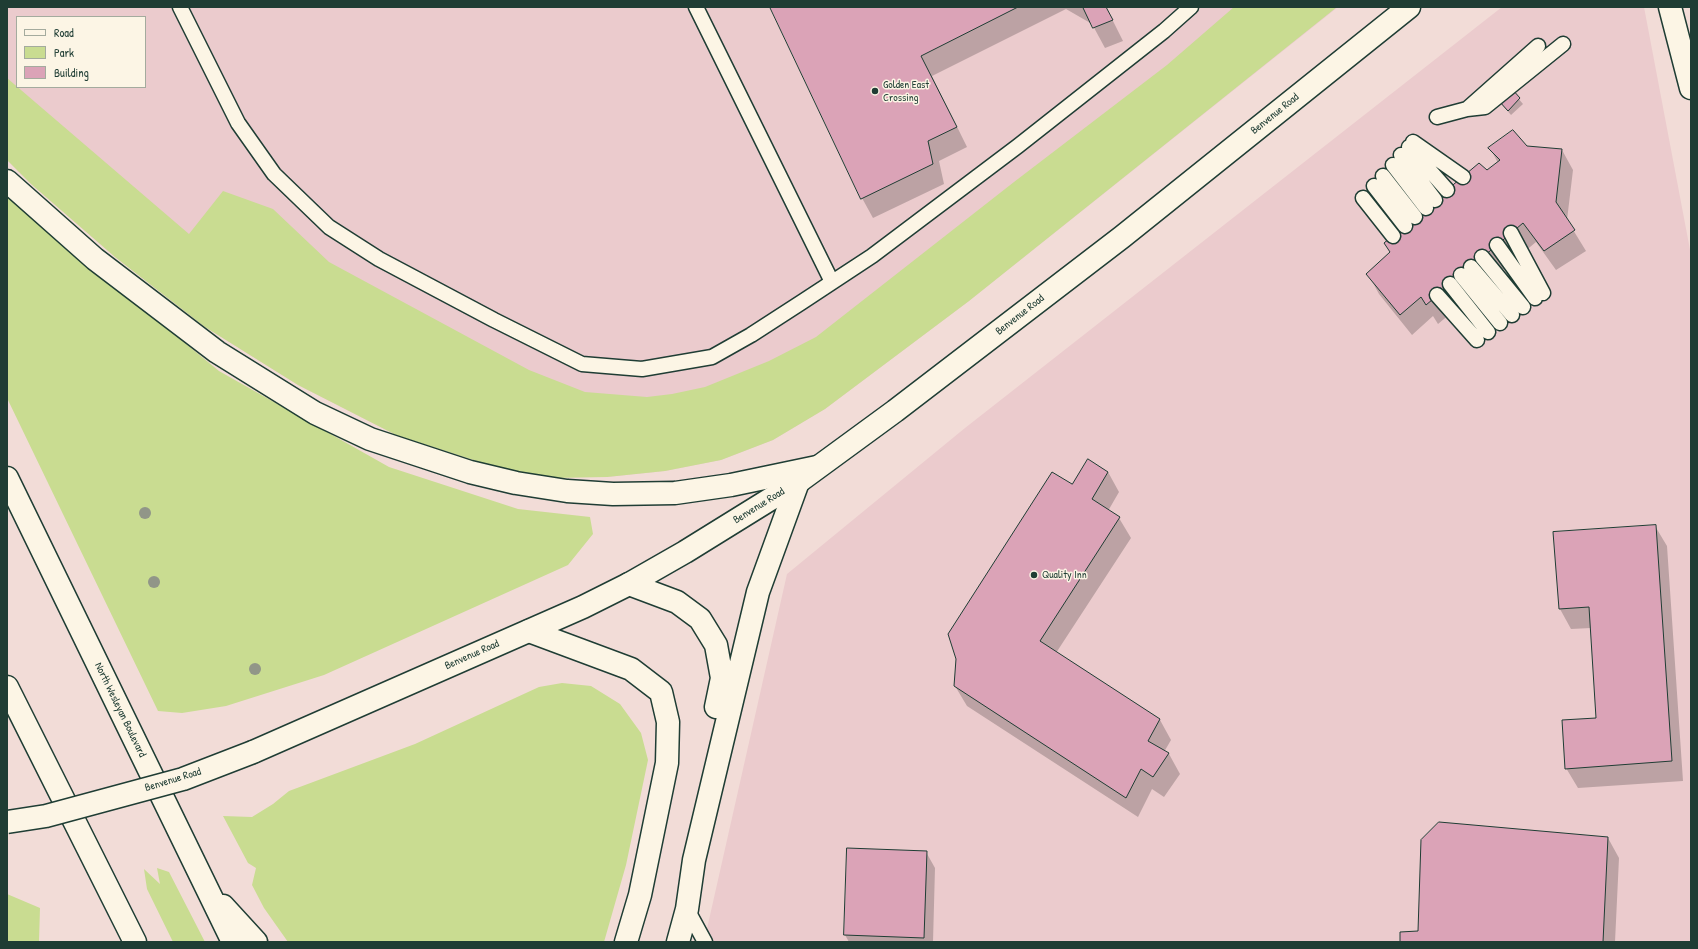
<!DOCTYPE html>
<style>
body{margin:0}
#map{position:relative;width:1698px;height:949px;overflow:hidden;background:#f2dcd7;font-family:"Patrick Hand",sans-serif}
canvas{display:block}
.frame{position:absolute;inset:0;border:8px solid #1f3d34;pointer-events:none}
.legend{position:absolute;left:16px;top:16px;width:130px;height:72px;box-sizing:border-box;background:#fcf5e5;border:1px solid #a4ab9e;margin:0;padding:5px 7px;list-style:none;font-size:12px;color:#1f3d34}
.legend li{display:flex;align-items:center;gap:8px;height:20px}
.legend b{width:20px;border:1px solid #a4ab9e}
</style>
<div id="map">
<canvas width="1698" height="949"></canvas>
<div class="frame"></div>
<ul class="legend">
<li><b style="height:5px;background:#fcf5e5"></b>Road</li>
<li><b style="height:11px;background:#c9dc91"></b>Park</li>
<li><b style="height:11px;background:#dba3b7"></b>Building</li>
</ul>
</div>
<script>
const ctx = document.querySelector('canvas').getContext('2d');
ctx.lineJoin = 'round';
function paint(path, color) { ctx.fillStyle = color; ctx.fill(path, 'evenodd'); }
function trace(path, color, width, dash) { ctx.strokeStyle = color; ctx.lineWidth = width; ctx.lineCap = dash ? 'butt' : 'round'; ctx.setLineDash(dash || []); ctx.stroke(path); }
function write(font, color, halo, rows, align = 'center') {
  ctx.font = font + ' "Patrick Hand",sans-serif'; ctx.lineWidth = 3; ctx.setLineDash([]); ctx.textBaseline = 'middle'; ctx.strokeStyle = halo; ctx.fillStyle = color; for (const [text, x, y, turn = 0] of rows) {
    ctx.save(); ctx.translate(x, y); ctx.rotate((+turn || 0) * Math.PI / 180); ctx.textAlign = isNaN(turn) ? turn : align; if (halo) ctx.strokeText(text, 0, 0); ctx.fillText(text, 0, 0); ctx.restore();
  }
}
paint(new Path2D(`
 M7 7H1338L969 301 825 409 773 440 721 460 665 471 607 477 396 435 298 385 205 327 115 257 31 184 7 160ZM17 17H145V87H17Z
 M1502 7H1644L1691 255V942H704L787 574 965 428Z`), '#ebcbcd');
paint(new Path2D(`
 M1234 7H1337L969 301 825 409 773 440 721 460 665 471 607 477 553 478 492 466 396 435 298 385 205 327 115 257 31 184 7 160V78L189 234 223 191 273 209 329 262 529 370 585 392 647 397 672 394 705 387 769 361 816 337 1014 182 1167 65Z
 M7 197 219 371 389 467 518 509 590 517 593 534 568 565 324 675 226 706 182 713 158 711 7 398Z
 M562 683 591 686 620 704 641 733 648 760 626 865 604 942H288L264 908 252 885 256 868 248 863 223 816 252 817 273 804 289 791 415 744 539 687Z
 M157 868 169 872 205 942H173L147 889 144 869 160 884Z
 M7 894 40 908 39 942H7Z`), '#c9dc91');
paint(new Path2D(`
 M772 7H1106L1123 41 1105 48 1092 24 1066 9 932 76 967 147 939 161 944 184 873 218 862 198Z
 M1511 90 1523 104 1511 115 1500 102Z
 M1526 147 1562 150 1573 170 1567 220 1586 251 1556 270 1536 242 1438 324 1433 316 1412 335 1379 294 1368 274 1498 163 1490 148Z
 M1108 472 1119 492 1108 511 1119 518 1131 538 1056 653 1160 720 1171 740 1164 752 1169 754 1180 774 1164 797 1152 789 1138 817 967 706 955 686 1072 486Z
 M1655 526 1667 546 1683 781 1578 788 1566 768 1597 719 1591 628 1571 629 1560 609 1555 533Z
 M1608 838 1619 858 1615 942H1401Z
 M926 852 935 868 933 942H849L845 935Z`), '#0003');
const building = new Path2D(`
 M770 7H1018L921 56 957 127 928 141 933 164 861 199Z
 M1083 7H1106L1113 20 1093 28Z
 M1512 89 1520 98 1508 111 1499 101Z
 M1513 130 1527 146 1562 149 1556 202 1575 230 1544 251 1523 223 1426 305 1421 297 1400 315 1366 274 1390 252 1384 243 1479 163 1487 170 1500 160 1488 148Z
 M1088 459 1108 472 1092 499 1120 517 1040 641 1160 719 1148 741 1169 753 1153 777 1141 769 1126 798 954 686 956 659 948 634 1052 472 1072 484Z
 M1656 525 1672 761 1565 769 1562 720 1596 718 1589 607 1559 609 1553 532Z
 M1439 822 1608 837 1603 942H1400V932L1418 931 1421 840Z
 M847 848 927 851 924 938 844 935Z`);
paint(building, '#dba3b7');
trace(building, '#1f3d34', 1);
const service = new Path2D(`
 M180 7 238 123 274 174 329 227 379 259 494 320 582 364 642 369 712 357 751 335 802 302 872 256 1018 146 1164 31 1191 7
 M696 7 832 282
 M1467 109 1485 107 1563 44
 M1437 117 1467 109 1538 46
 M1413 142 1463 177
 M1409 147 1447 190
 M1401 155 1435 200
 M1393 165 1426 208
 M1383 176 1415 217
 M1374 186 1405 226
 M1363 198 1393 236
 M1511 233 1543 293
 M1497 245 1535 298
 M1482 257 1523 307
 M1471 267 1512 315
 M1461 275 1500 323
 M1450 284 1488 332
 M1437 295 1477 340
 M687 909 705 942`);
const tertiary = new Path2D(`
 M1670 7 1691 88`);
const secondary = new Path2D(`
 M253 752 583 607 629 584 685 552 798 482 895 411 1122 237 1409 7`);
const trunk = new Path2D(`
 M7 181 95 259 217 352 315 413 370 439 470 472 516 483 567 491 613 494 675 493 731 485 817 467
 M7 478 233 942
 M629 584 677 602 700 619 716 645 722 678 716 707
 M529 631 631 669 661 692 668 722 667 763 640 895 626 942
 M7 687 135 942
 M223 906 256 942
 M678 942 687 909 694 860 758 592 798 482`);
trace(service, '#1f3d34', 17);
trace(tertiary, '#1f3d34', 25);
trace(secondary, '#1f3d34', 25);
trace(trunk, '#1f3d34', 25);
trace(service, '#fcf5e5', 14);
trace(tertiary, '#fcf5e5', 22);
trace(secondary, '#fcf5e5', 22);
trace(trunk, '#fcf5e5', 22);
const secondaryBridge = new Path2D(`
 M7 822 46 816 183 779 253 752`);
trace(secondaryBridge, '#1f3d34', 25, []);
trace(secondaryBridge, '#fcf5e5', 22);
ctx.fillStyle = '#919688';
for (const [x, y] of [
 [145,513],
 [154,582],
 [255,669]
]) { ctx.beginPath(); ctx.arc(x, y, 6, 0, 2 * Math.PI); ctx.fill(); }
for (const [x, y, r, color] of [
 [875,91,4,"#1f3d34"],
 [1034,575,4,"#1f3d34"]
]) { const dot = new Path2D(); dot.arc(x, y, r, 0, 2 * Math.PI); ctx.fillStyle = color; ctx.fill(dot); trace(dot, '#fcf5e5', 1.5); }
write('11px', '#1f3d34', '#fcf5e5', [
 ["Golden East",883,85],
 ["Crossing",883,98],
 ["Quality Inn",1042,575]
], 'left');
write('11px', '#1f3d34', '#fcf5e5', [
 ["Benvenue Road",1275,114,-39],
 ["Benvenue Road",1020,315,-38],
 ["Benvenue Road",759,506,-32],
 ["Benvenue Road",472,655,-24],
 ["North Wesleyan Boulevard",120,710,64],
 ["Benvenue Road",173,780,-17]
]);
</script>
